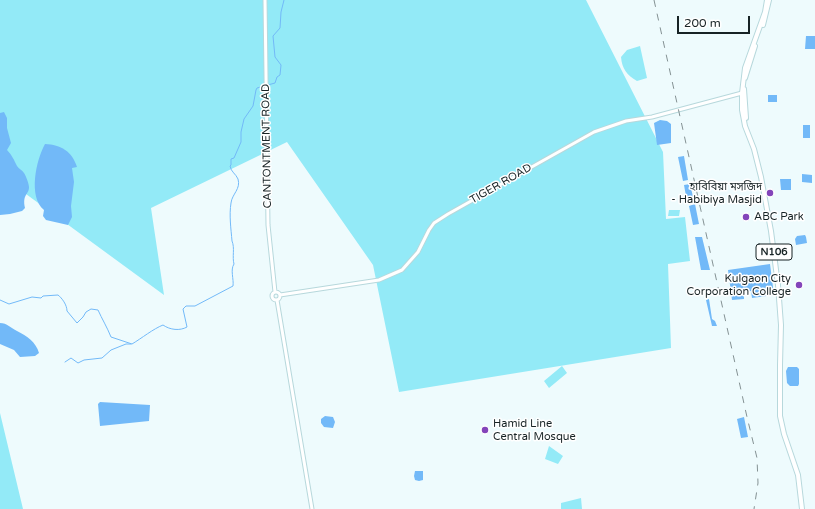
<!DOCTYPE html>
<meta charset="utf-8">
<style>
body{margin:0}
#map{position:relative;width:815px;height:509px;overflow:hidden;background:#eefbfd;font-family:"Varela Round",sans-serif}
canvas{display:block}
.scale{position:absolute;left:677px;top:16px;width:73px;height:18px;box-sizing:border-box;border:2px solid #172325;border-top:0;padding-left:5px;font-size:12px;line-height:14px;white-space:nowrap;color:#172325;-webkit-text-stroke:3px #fff;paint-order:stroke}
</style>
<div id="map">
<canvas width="815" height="509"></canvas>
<div class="scale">200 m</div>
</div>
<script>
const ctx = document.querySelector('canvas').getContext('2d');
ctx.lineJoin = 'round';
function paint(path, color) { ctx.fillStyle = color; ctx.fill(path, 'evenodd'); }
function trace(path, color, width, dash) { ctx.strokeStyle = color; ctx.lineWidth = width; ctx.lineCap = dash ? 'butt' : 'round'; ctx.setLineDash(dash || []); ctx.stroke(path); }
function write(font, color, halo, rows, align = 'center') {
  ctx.font = font + ' "Varela Round","Noto Sans Bengali",sans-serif'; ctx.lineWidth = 3; ctx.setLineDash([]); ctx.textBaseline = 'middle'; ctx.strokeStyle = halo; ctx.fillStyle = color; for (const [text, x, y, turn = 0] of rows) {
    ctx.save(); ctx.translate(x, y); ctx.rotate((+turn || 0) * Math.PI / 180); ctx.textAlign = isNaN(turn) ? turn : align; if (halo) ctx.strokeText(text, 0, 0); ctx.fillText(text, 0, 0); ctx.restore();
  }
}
paint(new Path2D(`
 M0 0H586L663 152 666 219 685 217 690 261 668 264 671 348 399 392 373 265 287 142 151 208 164 295 0 175Z
 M640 46 647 78 637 81C627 75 622 69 621 57L627 50Z
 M669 210H680L679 216H668Z
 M562 366 567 373 549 388 544 381Z
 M0 413 23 509H0Z
 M549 446 563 456 558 464 545 459Z
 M581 498 582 509H561V503Z`), '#93eaf7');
paint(new Path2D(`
 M806 36H815V49H805Z
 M768 95H777V102H768Z
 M4 112 7 118V128L11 143 7 150C12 155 14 160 17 166 19 169 22 170 24 173 26 176 29 184 29 187 29 195 22 194 25 208L22 211 10 214 0 215V113Z
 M660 120 667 121 671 124V143L657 145 654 123Z
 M803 125H810V138H803Z
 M45 144C61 145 72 151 77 167L72 168 74 182 71 206 72 217 68 225 46 220 43 216 44 210C28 197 36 160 45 144Z
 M684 156 688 180 683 181 678 157Z
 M802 174 812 175V183L802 182Z
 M780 179H791V190H781Z
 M690 184 694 201 687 202 684 185Z
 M695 204 699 224 693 225 689 206Z
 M805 235 806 237 807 243 796 245 795 239 797 236Z
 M695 237H702L710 270H701Z
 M770 264 774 295 752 298 751 291 744 292V299L732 300 728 270Z
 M709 299 712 319 715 321 717 326H712L706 300Z
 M0 323C7 323 11 328 17 331 27 336 36 342 39 353L35 356 20 357 14 350 0 344Z
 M788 367H797L799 369V384L798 386H790L787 383 786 371Z
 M100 402 150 405 149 421 100 426 98 404Z
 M325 416 333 417 335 422 333 428 324 427 321 423V419Z
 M744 417 748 437 741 438 737 419Z
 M415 471H423V480L419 481 415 480 414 476Z`), '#72b9f8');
trace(new Path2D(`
 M0 300 9 304 32 297 41 298 43 296 58 295C62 298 67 305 67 311L77 323 83 317 86 312 91 309 98 310C102 319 107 327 111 337L132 344C142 338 153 329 163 325 170 330 180 331 187 327L183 309 186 306H195L233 286C234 279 230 270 234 264 232 257 235 248 232 241 231 229 229 215 231 203 232 194 241 189 238 179 236 174 231 172 230 166L231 165V159L234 158 241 142V132L244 119 253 106 256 90 257 88 275 83 277 77 280 75 281 65 275 57 273 36 280 28 281 12 284 0
 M65 362 71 358 78 363 84 360 102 358 111 350 126 344H131`), '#72b9f8', 1);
const tertiary = new Path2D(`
 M265 0 268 225 275 292
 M272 296a4 4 0 1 1 8 0a4 4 0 1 1-8 0Z
 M280 295 379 280 402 270 418 252 429 230 434 223 448 214 594 132 626 121 652 117 742 93
 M277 300 312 509`);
const trunk = new Path2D(`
 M767 0 765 12 745 68 742 93V110L745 126 754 149 761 177 771 231 778 285 781 325 780 365V416L784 434 798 475 802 509
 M763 25 769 0
 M745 78 755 46
 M744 89 746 118`);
trace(tertiary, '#b7d8dc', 5);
trace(trunk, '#b7d8dc', 6);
trace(tertiary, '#fff', 3);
trace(trunk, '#fff', 4);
trace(new Path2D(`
 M654 0 747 417 757 458 758 483 754 509`), '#849193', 1, [7, 7]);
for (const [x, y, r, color] of [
 [770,193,4,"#8344ba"],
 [746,217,4,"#8344ba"],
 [799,285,4,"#8344ba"],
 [485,430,4,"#8344ba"]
]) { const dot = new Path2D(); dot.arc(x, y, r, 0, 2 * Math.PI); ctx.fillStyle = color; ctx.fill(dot); trace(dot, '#fff', 1.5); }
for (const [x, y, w] of [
 [774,252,36]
]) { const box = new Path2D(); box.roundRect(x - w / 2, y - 8, w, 16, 3); ctx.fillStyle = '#fff'; ctx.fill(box); trace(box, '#172325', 1); }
write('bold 10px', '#172325', null, [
 ["N106",774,252]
]);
write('11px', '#172325', '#fff', [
 ["CANTONTMENT ROAD",267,146,-91],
 ["TIGER ROAD",501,184,-30]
]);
write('11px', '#172325', '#fff', [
 ["হাবিবিয়া মসজিদ",762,187],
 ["- Habibiya Masjid",762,200],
 ["ABC Park",754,217,"left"],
 ["Kulgaon City",791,279],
 ["Corporation College",791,292],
 ["Hamid Line",493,424,"left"],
 ["Central Mosque",493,437,"left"]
], 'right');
</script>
